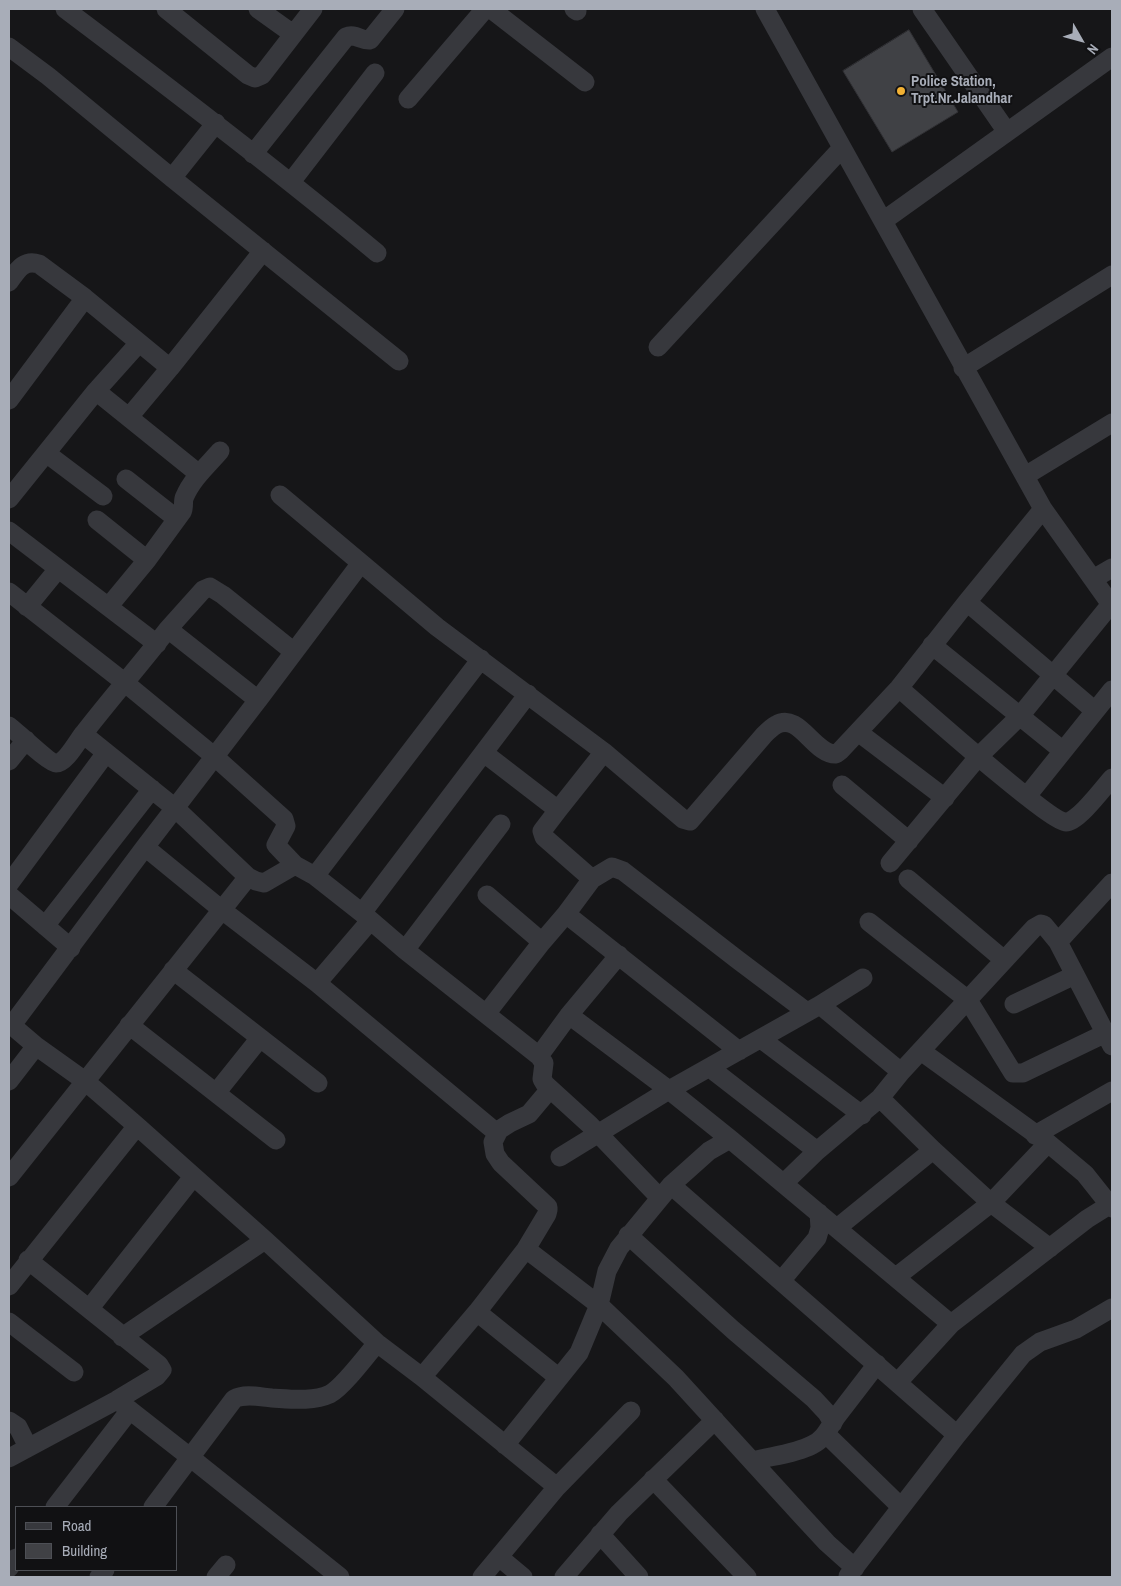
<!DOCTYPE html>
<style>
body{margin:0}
#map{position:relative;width:1121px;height:1586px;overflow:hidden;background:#161618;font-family:"Archivo Narrow",sans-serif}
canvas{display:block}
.frame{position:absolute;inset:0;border:10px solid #a8adb8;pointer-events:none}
.legend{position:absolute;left:15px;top:1506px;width:162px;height:65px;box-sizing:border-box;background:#111113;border:1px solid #4d4f55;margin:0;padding:6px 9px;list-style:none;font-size:15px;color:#a8adb8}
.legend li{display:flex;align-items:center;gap:10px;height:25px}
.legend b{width:25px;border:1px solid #4d4f55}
.north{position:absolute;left:1056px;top:15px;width:50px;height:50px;-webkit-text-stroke:4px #111113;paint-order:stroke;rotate:128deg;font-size:14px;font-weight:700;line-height:20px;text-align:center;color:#a8adb8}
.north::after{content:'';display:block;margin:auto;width:18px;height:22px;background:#a8adb8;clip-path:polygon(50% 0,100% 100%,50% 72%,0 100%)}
</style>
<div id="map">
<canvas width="1121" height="1586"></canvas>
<div class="frame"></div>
<ul class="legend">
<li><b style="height:6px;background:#37383d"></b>Road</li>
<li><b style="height:14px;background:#404145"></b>Building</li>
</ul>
<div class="north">N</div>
</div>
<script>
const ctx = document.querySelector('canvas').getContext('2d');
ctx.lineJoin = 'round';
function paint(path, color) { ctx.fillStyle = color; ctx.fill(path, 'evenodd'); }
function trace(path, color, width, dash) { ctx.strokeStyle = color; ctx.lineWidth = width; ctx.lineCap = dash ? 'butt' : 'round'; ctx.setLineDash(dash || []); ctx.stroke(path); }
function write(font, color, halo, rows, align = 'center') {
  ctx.font = font + ' "Archivo Narrow",sans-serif'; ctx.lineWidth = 4; ctx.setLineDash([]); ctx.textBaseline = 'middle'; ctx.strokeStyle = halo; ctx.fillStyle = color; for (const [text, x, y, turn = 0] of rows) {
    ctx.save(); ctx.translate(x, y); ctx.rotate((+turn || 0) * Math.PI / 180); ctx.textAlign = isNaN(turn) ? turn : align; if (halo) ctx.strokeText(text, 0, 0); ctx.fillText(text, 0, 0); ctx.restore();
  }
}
const building = new Path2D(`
 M909 30 958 112 892 152 843 71Z`);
paint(building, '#404145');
trace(building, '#303034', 1);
trace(new Path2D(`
 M65 9C170 88 275 168 377 253
 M166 9 248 75 255 78 262 75 313 9
 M258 9 293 34
 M491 9 585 82
 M574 9 577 11
 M765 9 1043 509 1112 606
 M922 9 1007 132
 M9 47 48 76 172 178 399 361
 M408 99 485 9
 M253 154 346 37C355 33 361 41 370 40L395 9
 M172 178 216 123
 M291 182 375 73
 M883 221 1112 57
 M9 282C17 271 23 259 39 264L85 298 170 368
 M658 347 842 148
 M963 368 1112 275
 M96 391 199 474
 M9 400 85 298
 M129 417 170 368 263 251
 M46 453 103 496
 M1025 476 1112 423
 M126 479 177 519
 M280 495 361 563
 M9 499 96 391 139 343
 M97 520 147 560
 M9 531 157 644
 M1093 579 1112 568
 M9 592 124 682 215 757 284 819 286 826 276 845 295 865 315 876 362 913 405 950 539 1056 544 1063 542 1079 545 1084 590 1125 660 1198
 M967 602 1095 711
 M109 606 147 560 182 512C185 506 182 501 185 496 192 479 208 465 220 451
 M27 607 58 569
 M168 629 203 590 210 587 223 595 294 652
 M932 645 1063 751
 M899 688C920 706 1050 822 1066 822 1077 823 1104 787 1112 778
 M9 726C17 732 49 763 56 763 66 763 78 740 84 733 111 698 141 664 168 629L258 700 361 563 437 627 604 752 683 819 690 821 764 735C768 731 772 727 776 725 799 711 814 755 836 754L840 751 899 688 967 602 1043 509
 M858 732 945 798
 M83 734 175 808 248 877
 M484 753 558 810
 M9 761 26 740
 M842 785 909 841
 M1027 796 1112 690
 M145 847 222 910 317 983 497 1133
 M890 863 979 756 1020 716 1111 604
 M315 876 481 659
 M592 879 544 837 542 831 558 810 604 752
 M908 879 1004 960
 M9 884 106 753
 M9 895 71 948
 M487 895 542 942
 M362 913 528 694
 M566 914 739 1051
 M869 922 968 1000 1013 1073H1023L1106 1033
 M45 926 152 789
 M1058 942 1112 1046
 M405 950 501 824
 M173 970 318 1083
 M317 983 370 921
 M1014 1004 1075 975
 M820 1005 901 1072
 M486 1014 542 942 566 914 592 879 612 867 623 871 738 960 807 1012
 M569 1015 669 1090 730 1139 951 1324
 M9 1023 36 1046 85 1081 137 1126 265 1240 377 1343 422 1377 557 1487
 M12 1025 145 847 258 700
 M129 1025 276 1140
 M761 1039 862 1115
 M921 1051 1048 1143 1085 1174 1112 1208
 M539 1056 569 1015 619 955
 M710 1068 817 1151 880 1098 901 1072 1034 928 1041 924 1044 925 1058 942 1112 883
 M9 1081 36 1046
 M216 1093 260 1038
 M880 1098 933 1150 991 1203 1050 1248
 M1035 1135 1112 1091
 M560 1157 669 1090 820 1005 863 978
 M9 1177 248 877 256 881 264 883 295 865
 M784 1183 817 1151
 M671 1185 957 1435
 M837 1228 933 1150
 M628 1235 733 1330 814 1399 827 1413 833 1423
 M526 1249 599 1305 676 1378 802 1516 827 1543 855 1568
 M896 1277 991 1203 1048 1143
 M781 1281 817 1238 820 1228 819 1213
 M9 1286 137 1126
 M89 1309 193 1177
 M477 1312 559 1378
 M9 1322 74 1372
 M122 1337 265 1240
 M422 1377 477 1312 526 1249 547 1214 548 1210V1207L501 1163 495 1154 493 1142 499 1130 510 1123 529 1114 550 1089
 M898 1382 951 1324 1087 1219 1111 1204
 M117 1400 191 1458 340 1577
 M9 1421 18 1427 28 1447
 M826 1434 901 1507
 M505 1445 579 1353 599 1305 607 1271 619 1248 671 1185 709 1151 730 1139
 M9 1458 117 1400 157 1376 162 1370 159 1365 28 1260
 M752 1461C771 1456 795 1454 812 1445 825 1439 829 1427 837 1416 850 1399 864 1381 877 1364
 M653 1479 747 1577
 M55 1507 130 1410
 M153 1507 234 1399C245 1393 260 1397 272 1398 290 1399 313 1402 330 1394 343 1387 367 1355 377 1343
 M600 1534 639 1577
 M499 1557 523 1577
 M9 1568 16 1558
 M848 1576 957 1435 1023 1354 1040 1342 1076 1329 1112 1308
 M99 1577 105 1570
 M216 1577 226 1565
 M482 1577 557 1487 631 1411
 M564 1577 619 1513 715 1420`), '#37383d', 19);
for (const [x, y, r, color] of [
 [901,91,5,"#f2b134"]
]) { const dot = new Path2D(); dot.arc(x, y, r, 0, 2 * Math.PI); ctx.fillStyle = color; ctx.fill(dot); trace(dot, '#111113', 2); }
write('bold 15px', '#a8adb8', '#111113', [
 ["Police Station,",911,82],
 ["Trpt.Nr.Jalandhar",911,99]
], 'left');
</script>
